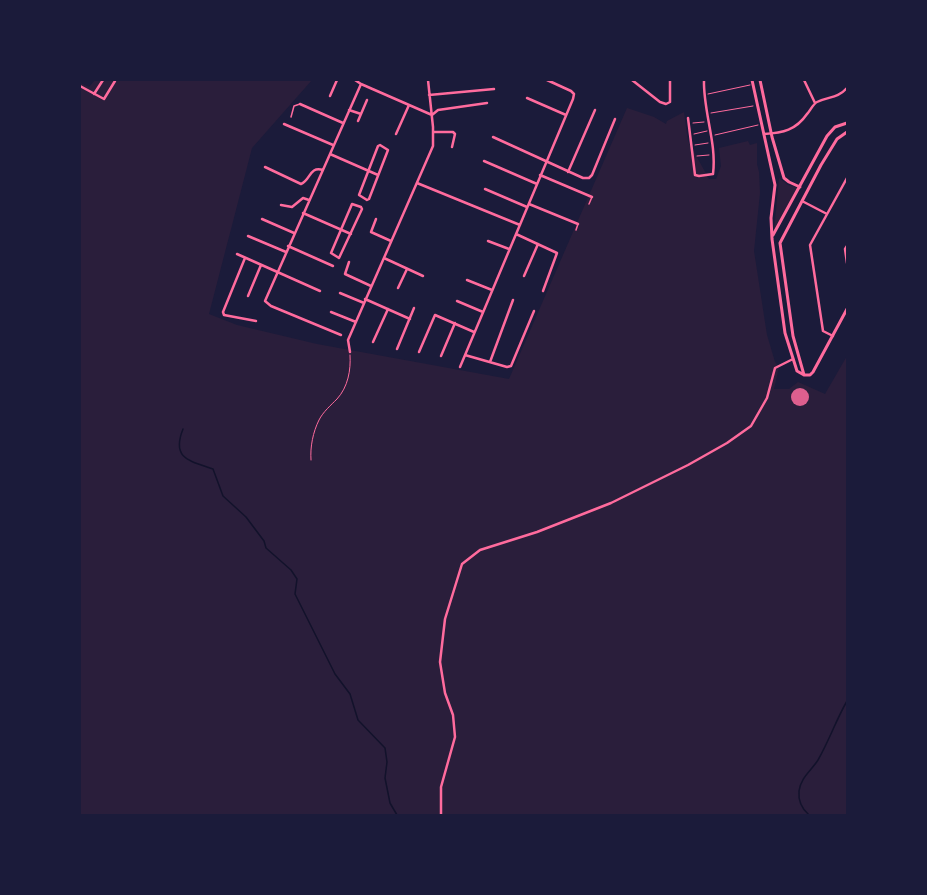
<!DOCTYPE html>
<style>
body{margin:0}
#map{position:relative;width:927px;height:895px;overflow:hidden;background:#1b1b3a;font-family:"Roboto Condensed",sans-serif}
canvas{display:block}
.frame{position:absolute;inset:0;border:81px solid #1b1b3a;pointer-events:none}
</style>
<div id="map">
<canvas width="927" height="895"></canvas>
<div class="frame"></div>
</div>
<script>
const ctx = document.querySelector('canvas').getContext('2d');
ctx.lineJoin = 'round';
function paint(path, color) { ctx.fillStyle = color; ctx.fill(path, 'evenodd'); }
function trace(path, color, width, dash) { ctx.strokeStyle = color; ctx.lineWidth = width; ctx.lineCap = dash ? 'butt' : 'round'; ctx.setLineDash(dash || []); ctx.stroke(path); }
paint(new Path2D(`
 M95 80H312L252 148 209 314 237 325 317 344 509 379 627 108 654 117 666 124 667 121 684 112 688 141 709 179H716L721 166 719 148 748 141 750 145 757 143V164L759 172 760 193 754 251 767 335 775 362 779 367 774 389H789L798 382 825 394 847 356V815H80V83L89 87Z
 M779 178 788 185 799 188 774 231Z`), '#2a1e3b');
trace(new Path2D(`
 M183 429C171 459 190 461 213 469L223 496 246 517 264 541 266 548 291 570 297 579 295 594 335 674 350 694 358 720 385 748 387 762 385 778 390 803 397 815
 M809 815C801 808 798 801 799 791 801 777 811 771 818 760 829 741 836 720 847 701`), '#12122b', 1.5);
paint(new Path2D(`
 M791 397a9 9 0 1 1 18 0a9 9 0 1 1-18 0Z`), '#dd5f8e');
trace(new Path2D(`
 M708 94 750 85
 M711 113 753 106
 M693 123 704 122
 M694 134 707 131
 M715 135 758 125
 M695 145 708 143
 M697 156 709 155
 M311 460C310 447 313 432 319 420 323 412 331 405 337 399 348 387 351 370 350 355`), '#ff6b9d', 1);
trace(new Path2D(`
 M291 117 294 106 300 104
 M589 204 592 197
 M576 230 578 224`), '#ff6b9d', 1.5);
trace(new Path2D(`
 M355 80 361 84 432 115 438 110 487 103
 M632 80 660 102 666 104 670 102V80
 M804 80 815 103
 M80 86 104 99 115 81
 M94 94 103 80
 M429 95 494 89
 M330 96 337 80
 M527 98 566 115
 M300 104 343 123
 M349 110 361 114
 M688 118 695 175 699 176 713 174C717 143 703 111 704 80
 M358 121 367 100
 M284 124 333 145
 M433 132H453L455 134 452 147
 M396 134 409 105
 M764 134C783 133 796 130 807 114 810 111 813 104 817 102 829 96 837 99 847 88
 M493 137 583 178H589L592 175 615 119
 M380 145 388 150 369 199 367 200 359 195 378 146Z
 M330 154 378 175
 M484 161 537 184
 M265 167 301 184C311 180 309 166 323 170
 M568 172 595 110
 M540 175 592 197
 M417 183 520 225
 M485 189 527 207
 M802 201 827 214
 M352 204 361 207 362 209 339 258 331 253Z
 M529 204 578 224
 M281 205 292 207 303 198 309 200
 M303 213 351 234
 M262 219 294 233
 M376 219 371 232 391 241
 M516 234 557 253 543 291
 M248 236 286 252
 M488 241 509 249
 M288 246 333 266
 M847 246 845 249 847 263
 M237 254 320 291
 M245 258 223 312 224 315 256 321
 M384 258 423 276
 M349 262 345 274 371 286
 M524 276 538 244
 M467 280 492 290
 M398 288 407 269
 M340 293 364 303
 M248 296 261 265
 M365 299 410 319
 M457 301 483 312
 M331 312 356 322
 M341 335 271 306 265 301 361 84
 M833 336 823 331 810 245 847 178
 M373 342 388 309
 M397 349 414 308
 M350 352 348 340 433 146V127L428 80
 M419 352 435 315 474 332
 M465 355 507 367 511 366 534 311
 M441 356 455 323
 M490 362 513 300
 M460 367 573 99 574 94 571 91 547 80
 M441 815V787L455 737 453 715 445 693 440 662 445 619 462 564 480 550 537 532 611 503 688 465 727 443 751 426 767 398 775 368 793 359`), '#ff6b9d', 2.5);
trace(new Path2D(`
 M752 80 775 185 771 218 772 239 785 333 797 371 804 375
 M760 80 772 137 784 178 789 182 800 187
 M773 235 827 136 835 127 847 123
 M804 375 793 336 780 243 821 165 837 139 847 132
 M804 375H810L813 372 847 309`), '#ff6b9d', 3);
</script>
